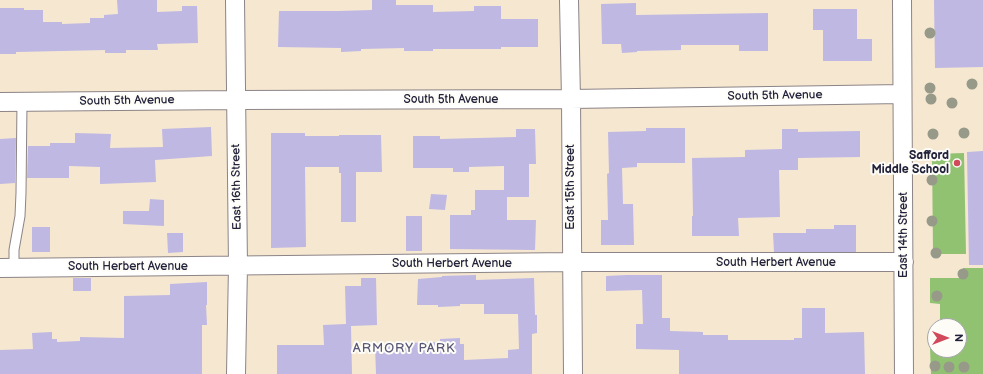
<!DOCTYPE html>
<style>
body{margin:0}
#map{position:relative;width:983px;height:374px;overflow:hidden;background:#f6e7d1;font-family:"Balsamiq Sans",sans-serif}
canvas{display:block}
.north{position:absolute;left:927px;top:318px;width:40px;height:40px;box-sizing:border-box;background:#fdfcf7;border:1px solid #a5a5ac;border-radius:50%;rotate:90deg;font-size:11px;font-weight:700;line-height:16px;text-align:center;color:#22223b}
.north::after{content:'';display:block;margin:auto;width:14px;height:18px;background:#d1495b;clip-path:polygon(50% 0,100% 100%,50% 72%,0 100%)}
</style>
<div id="map">
<canvas width="983" height="374"></canvas>
<div class="north">N</div>
</div>
<script>
const ctx = document.querySelector('canvas').getContext('2d');
ctx.lineJoin = 'round';
function paint(path, color) { ctx.fillStyle = color; ctx.fill(path, 'evenodd'); }
function trace(path, color, width, dash) { ctx.strokeStyle = color; ctx.lineWidth = width; ctx.lineCap = dash ? 'butt' : 'round'; ctx.setLineDash(dash || []); ctx.stroke(path); }
function write(font, color, halo, rows, align = 'center') {
  ctx.font = font + ' "Balsamiq Sans",sans-serif'; ctx.lineWidth = 4; ctx.setLineDash([]); ctx.textBaseline = 'middle'; ctx.strokeStyle = halo; ctx.fillStyle = color; for (const [text, x, y, turn = 0] of rows) {
    ctx.save(); ctx.translate(x, y); ctx.rotate((+turn || 0) * Math.PI / 180); ctx.textAlign = isNaN(turn) ? turn : align; if (halo) ctx.strokeText(text, 0, 0); ctx.fillText(text, 0, 0); ctx.restore();
  }
}
paint(new Path2D(`
 M964 153 966 254H933L932 154Z
 M963 268H983V374H931L930 347H935V350H959V326H940V304L930 303V278H963Z`), '#91c272');
paint(new Path2D(`
 M117 0H157V12L182 11V6H197L198 43 157 44 158 50H126V53H105V50L16 52V54H0V8H24V10H43V22H62V24L90 23V18H104V15L118 14Z
 M372 0H396V5H433V12L474 11V6H501V19H538V47H501V49H433V51H404V48L361 49V51L341 52V48L278 47 279 11H338L372 10Z
 M934 0H983V67L935 68Z
 M636 3V15L768 13V51H739V45H681V50L637 51V52L622 53 621 44H602L601 4Z
 M813 9H857V39H872V61H823V30H813Z
 M211 127 212 156 155 160 156 182 100 184V167L69 166V178H27L28 146H50V143H75V133L111 134 110 148 163 147 162 129Z
 M646 128H685V163H637V167L622 168 623 204H633L634 245H601V220H608L607 174 609 173 608 132 646 131Z
 M516 129H535L536 164H529V197H507V220H536L535 250 450 249V215H471V210H475V190H504V166L469 167V172H453V168H413V136H440V139L516 137Z
 M782 129H798V132L860 131V157L798 158V170H779L780 217 738 218 739 236H692V216H693L692 158 745 157V150L782 149Z
 M271 133H305V136H339V135H381L382 172H356V222H341V173H339V167H305L306 247 271 248Z
 M16 138 15 183 0 184V139Z
 M983 151V265H969L967 152Z
 M431 194 447 195 445 210 429 209Z
 M150 199 164 200V226L123 224V211H149Z
 M406 216H422V251H406Z
 M834 225H856V252H774L773 233H806V229H834Z
 M32 227H50V252H32Z
 M167 233H183V252L168 253Z
 M476 275V280L534 278 535 315H537V333L532 334V374H376L375 346 407 345V343L440 342V339L460 338V344H464V360L508 358V350L519 349 518 314H484V304H460V306L438 307V305H417L418 279 442 277V276Z
 M627 275H662V318H670V331L703 332V335H728V340H794V338H802V308H825V333L864 332 865 374H679V350L636 349V324H643L642 290 606 291V276Z
 M73 278H91V291H73Z
 M361 278H376L377 325 351 326 352 374H277V345H324L323 325 346 324 345 286H361Z
 M207 282V305H206L207 325H202V374H0V350L33 349 32 333 52 332V339H57V342L80 341V337L124 338V296L170 295V284Z`), '#beb8e3');
const service = new Path2D(`
 M14 267V250L20 216 21 193 22 102`);
const minor = new Path2D(`
 M235 0 238 266 236 374
 M569 0 571 99 573 374
 M902 0 904 374
 M0 102 236 100 571 99 902 94
 M0 268 572 262H904`);
trace(service, '#8c8486', 11);
trace(minor, '#8c8486', 20);
trace(service, '#fff', 9);
trace(minor, '#fff', 18);
ctx.fillStyle = '#979989';
for (const [x, y] of [
 [930,33],
 [972,84],
 [930,88],
 [931,99],
 [952,103],
 [964,133],
 [933,134],
 [932,180],
 [932,221],
 [936,253],
 [963,274],
 [937,296],
 [935,366],
 [949,367],
 [964,367]
]) { ctx.beginPath(); ctx.arc(x, y, 5.5, 0, 2 * Math.PI); ctx.fill(); }
for (const [x, y, r, color] of [
 [957,163,4,"#d1495b"]
]) { const dot = new Path2D(); dot.arc(x, y, r, 0, 2 * Math.PI); ctx.fillStyle = color; ctx.fill(dot); trace(dot, '#fdfcf7', 1.5); }
write('12px', '#22223b', '#fdfcf7', [
 ["South 5th Avenue",775,96,-1],
 ["South 5th Avenue",451,100],
 ["South 5th Avenue",127,101,-1],
 ["East 16th Street",237,187,-91],
 ["East 15th Street",571,187,-90],
 ["East 14th Street",904,235,-90],
 ["South Herbert Avenue",776,263],
 ["South Herbert Avenue",452,264],
 ["South Herbert Avenue",128,267]
]);
write('bold 12px', '#22223b', '#fdfcf7', [
 ["Safford",949,156],
 ["Middle School",949,170]
], 'right');
ctx.letterSpacing = '1px';
write('13px', '#595676', '#fdfcf7', [
 ["ARMORY PARK",404,349]
]);
ctx.letterSpacing = '0px';
</script>
